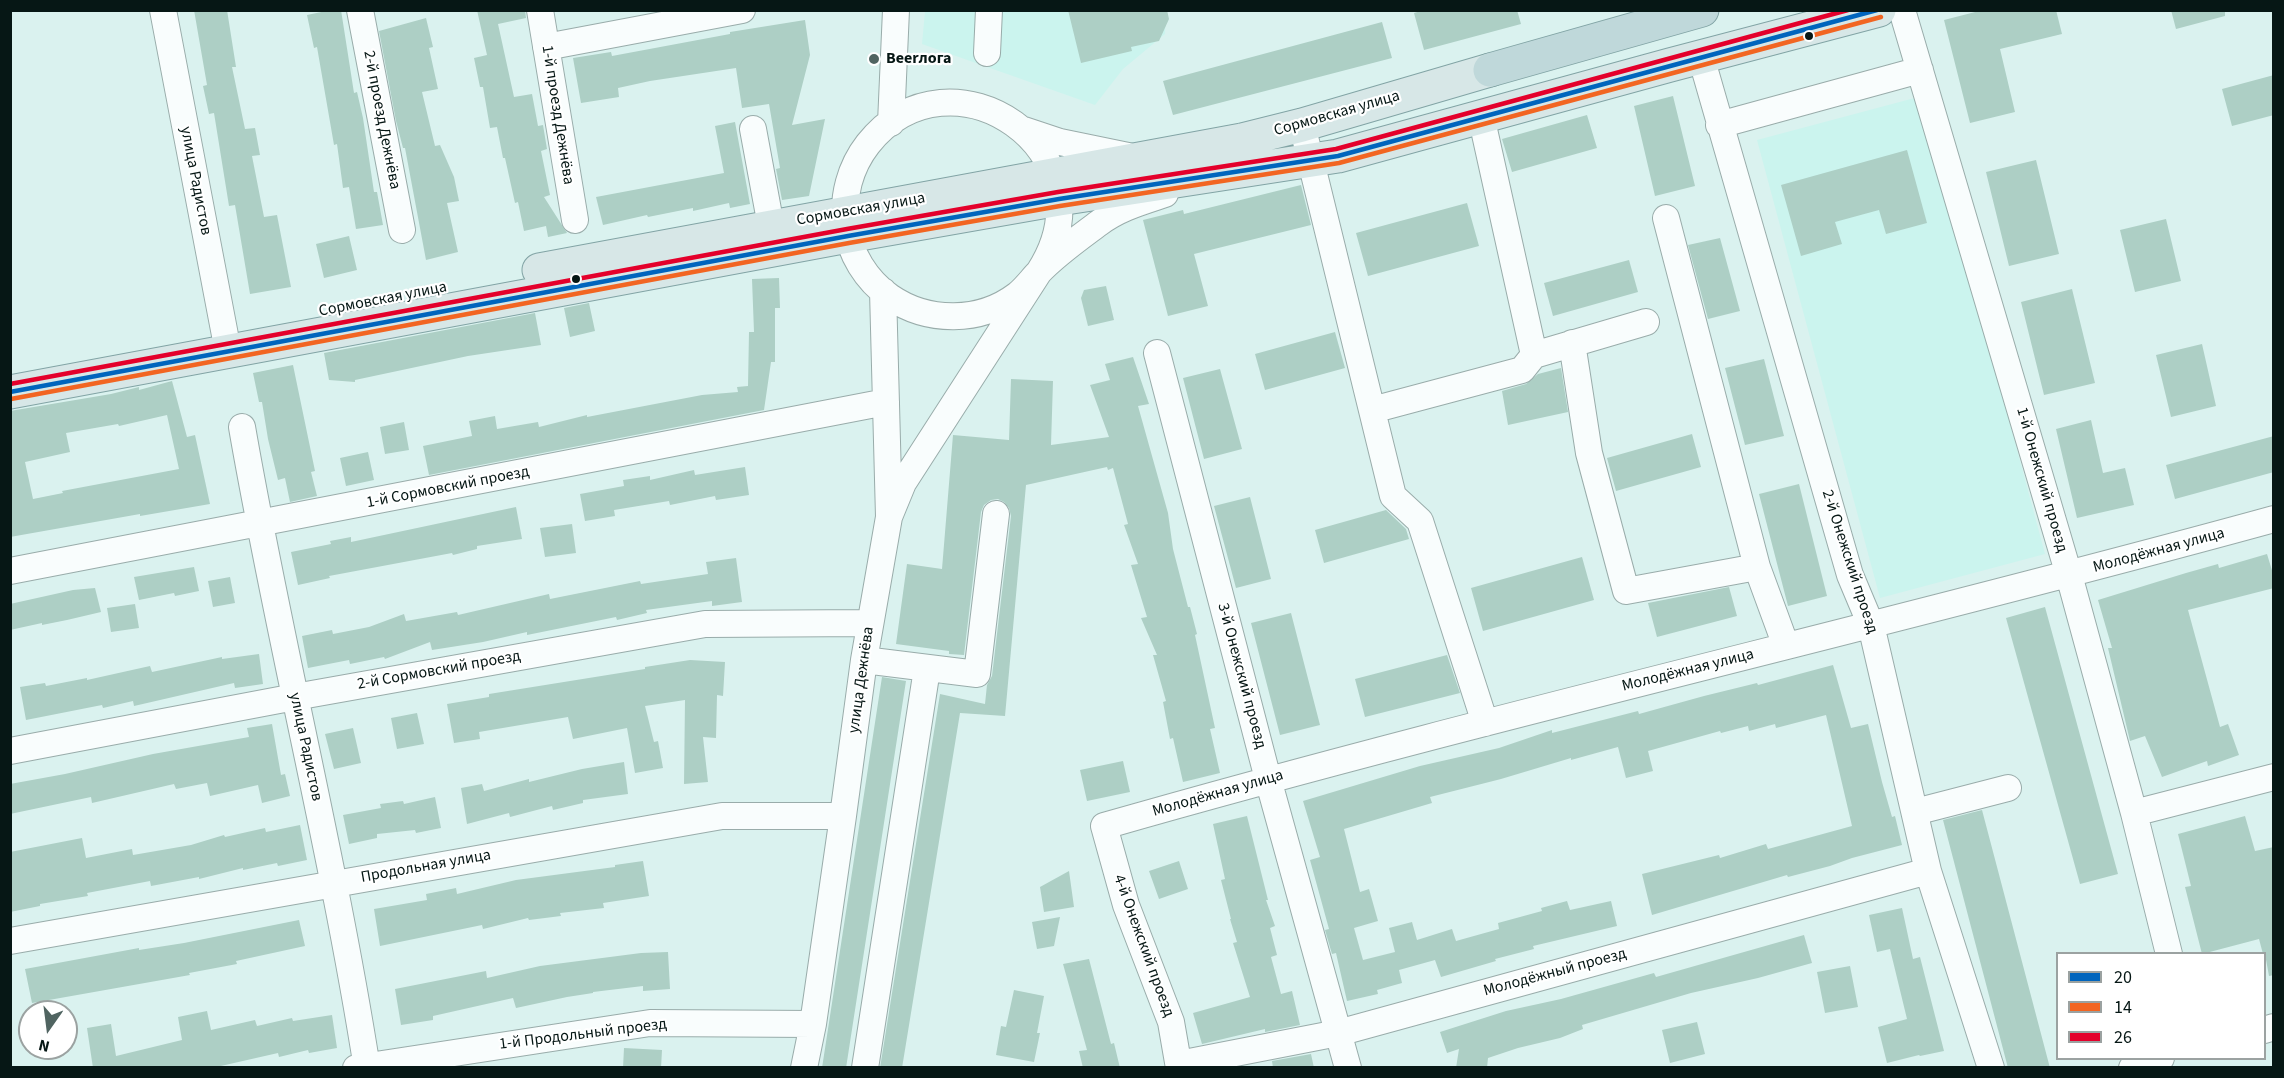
<!DOCTYPE html>
<meta charset="utf-8">
<style>
body{margin:0}
#map{position:relative;width:2284px;height:1078px;overflow:hidden;background:#daf2ef;font-family:"Source Sans 3",sans-serif}
canvas{display:block}
.frame{position:absolute;inset:0;border:12px solid #061715;pointer-events:none}
.legend{position:absolute;left:2056px;top:952px;width:210px;height:108px;box-sizing:border-box;background:#fff;border:2px solid #9ba2a1;margin:0;padding:8px 10px;list-style:none;font-size:18px;color:#061715}
.legend li{display:flex;align-items:center;gap:12px;height:30px}
.legend b{width:30px;border:2px solid #9ba2a1}
.north{position:absolute;left:18px;top:1000px;width:60px;height:60px;box-sizing:border-box;background:#fff;border:2px solid #9ba2a1;border-radius:50%;rotate:194deg;font-size:16px;font-weight:700;line-height:24px;text-align:center;color:#061715}
.north::after{content:'';display:block;margin:auto;width:21px;height:27px;background:#506461;clip-path:polygon(50% 0,100% 100%,50% 72%,0 100%)}
</style>
<div id="map">
<canvas width="2284" height="1078"></canvas>
<div class="frame"></div>
<ul class="legend">
<li><b style="height:8px;background:#0065bd"></b>20</li>
<li><b style="height:8px;background:#f26522"></b>14</li>
<li><b style="height:8px;background:#e4002b"></b>26</li>
</ul>
<div class="north">N</div>
</div>
<script>
const ctx = document.querySelector('canvas').getContext('2d');
ctx.lineJoin = 'round';
function paint(path, color) { ctx.fillStyle = color; ctx.fill(path, 'evenodd'); }
function trace(path, color, width, dash) { ctx.strokeStyle = color; ctx.lineWidth = width; ctx.lineCap = dash ? 'butt' : 'round'; ctx.setLineDash(dash || []); ctx.stroke(path); }
function write(font, color, halo, rows, align = 'center') {
  ctx.font = font + ' "Source Sans 3",sans-serif'; ctx.lineWidth = 4.5; ctx.setLineDash([]); ctx.textBaseline = 'middle'; ctx.strokeStyle = halo; ctx.fillStyle = color; for (const [text, x, y, turn = 0] of rows) {
    ctx.save(); ctx.translate(x, y); ctx.rotate((+turn || 0) * Math.PI / 180); ctx.textAlign = isNaN(turn) ? turn : align; if (halo) ctx.strokeText(text, 0, 0); ctx.fillText(text, 0, 0); ctx.restore();
  }
}
paint(new Path2D(`
 M925 11H1166L1165 34 1123 69 1095 105 922 44Z
 M1922 96 2045 554 1880 598 1757 140Z`), '#cbf4ee');
paint(new Path2D(`
 M194 10H227L236 67H232L245 129 255 128 260 155 252 156 264 217 277 215 291 287 250 294 235 205 229 206 214 113 209 114 203 86 207 85Z
 M331 10H341L354 93 357 92 363 118 374 192H377L383 225 356 229 349 187 343 188 337 144 334 145 317 47 314 48 307 15Z
 M477 10H525L526 18 498 24 514 97 532 94 538 126 543 125 547 149 541 151 550 195 544 197 567 233 548 237 546 226 524 231 518 202 515 203 505 158H503L497 127 490 128 483 87H480L474 58 487 55Z
 M1068 10H1167L1169 19 1159 41 1131 47 1132 51 1081 63Z
 M1424 10H1517L1521 24 1424 50 1414 13Z
 M1983 10H2056L2062 34 2000 49 2015 112 1970 123 1944 20Z
 M2171 10H2225V16L2176 29Z
 M426 18 433 47 429 48 438 89 422 92 435 146 440 145 454 177 459 201 447 203 458 252 426 260 405 148H403L396 121 379 31Z
 M805 20 810 55 792 125 825 119 809 196 782 200 776 169 780 168 769 104 742 108 736 68 650 81 618 88 619 97 581 103 573 58 611 52 612 56 730 34V32Z
 M1382 22 1392 58 1173 115 1163 81Z
 M2274 75V115L2232 126 2222 89Z
 M1673 96 1695 186 1655 196 1634 106Z
 M1587 115 1597 148 1512 172 1502 139Z
 M735 122 750 204 730 208 729 203 693 211V208L648 217 647 215 603 225 596 197 724 173 715 126Z
 M1907 150 1927 223 1886 234 1879 210 1835 222 1842 244 1801 256 1781 185Z
 M2036 160 2059 254 2009 266 1986 172Z
 M1301 185 1311 225 1194 254 1208 306 1168 316 1143 220 1183 210 1184 214Z
 M1467 203 1479 246 1368 276 1356 233Z
 M2166 219 2181 281 2135 292 2120 230Z
 M349 236 357 270 324 278 316 244Z
 M1720 238 1740 311 1708 319 1688 245Z
 M1629 260 1638 292 1553 316 1544 283Z
 M779 278 780 308H775V362H771L764 410 429 475 423 446 472 436 469 421 495 416 497 429 538 422 539 427 587 415V417L702 395 738 392 737 387 748 386 749 332H754L752 279Z
 M1106 286 1114 320 1088 326 1081 298 1084 290Z
 M2072 289 2095 383 2044 395 2021 302Z
 M589 303 595 331 570 337 564 308Z
 M535 313 541 345 468 356 355 380V382L329 380 324 353Z
 M1335 332 1345 368 1265 390 1255 354Z
 M2202 344 2216 406 2171 417 2156 355Z
 M1133 357 1149 404 1138 406 1168 513 1173 549 1188 607H1190L1197 634 1195 635 1215 728 1210 729 1220 773 1183 782 1173 738 1170 739 1163 702 1166 701 1153 655H1157L1141 618 1147 617 1131 565 1138 564 1124 525 1128 524 1113 468 1108 470 1107 467 1026 485 1005 716 960 713 902 1068H880L940 694 985 704 987 685 992 676 1011 516 1009 508 1004 502 998 499 991 500 984 505 981 512 964 655 949 654V651L896 644 907 564 942 569 953 435 1009 440 1011 379 1053 381 1051 445 1109 437 1090 385 1110 380 1105 364Z
 M1764 359 1784 436 1745 445 1725 368Z
 M293 365 315 471 311 472 317 496 290 502 285 478 278 480 268 439 262 402H259L253 373Z
 M1561 368 1568 412 1508 425 1502 391 1526 384 1538 374Z
 M1220 369 1242 449 1204 459 1183 378Z
 M172 381 187 437 195 435 210 504 140 516V514L10 537V411L111 394 139 387V390ZM167 415 179 469 62 491 63 493 33 499 25 462 70 452 66 433 118 424 119 426Z
 M2091 420 2103 473 2125 468 2134 505 2077 518 2056 429Z
 M404 422 409 450 385 454 380 427Z
 M1692 434 1701 467 1616 491 1607 458Z
 M2274 436V472L2175 499 2166 465Z
 M368 452 374 480 346 486 340 458Z
 M745 467 749 495 716 500 715 496 670 505 669 501 614 510 615 516 585 521 580 494 624 486 623 480 650 476V480L694 470 695 475Z
 M1799 484 1827 596 1788 606 1759 494Z
 M1250 497 1271 579 1236 588 1214 506Z
 M516 507 522 539 477 546V549L453 555 452 553 329 576 330 578 298 585 291 552 331 544 330 541 351 537V542Z
 M1386 510 1406 529 1409 539 1324 563 1315 530Z
 M572 524 576 553 545 557 540 528Z
 M2267 554 2274 577V588L2188 610 2220 727 2228 724 2239 755 2208 766 2207 761 2162 777 2145 736 2130 741 2108 648H2112L2098 600 2186 573 2218 564 2219 568Z
 M1582 557 1594 600 1483 631 1471 588Z
 M736 558 742 602 712 606V601L646 610 647 613 617 620 616 617 527 635V632L483 642 432 650 430 642 385 659 384 657 350 664 349 660 308 668 302 636 332 630 333 634 369 627 404 614 406 621 457 612 458 615 549 594 550 599 640 581 641 584 708 574 706 562Z
 M194 567 199 591 175 596 174 593 139 600 134 577Z
 M230 577 235 603 213 607 208 581Z
 M1729 587 1737 616 1657 637 1648 603Z
 M95 588 101 612 67 620 42 625V623L10 630V604L73 590Z
 M135 604 139 628 111 632 107 608Z
 M2045 607 2118 874 2080 884 2006 618Z
 M1291 613 1320 725 1280 735 1251 623Z
 M259 654 263 684 235 688 234 683 134 706 133 701 103 708 102 705 26 720 20 687 45 683 46 686 87 678V680L150 666 152 672 222 657V659Z
 M1447 655 1460 693 1365 717 1355 679Z
 M690 660 725 662 723 696 717 695 716 738 703 737 708 782 684 784 685 700 645 706 654 742 658 741 663 768 635 773 627 728 573 739 568 717 479 732 480 739 454 743 447 704 489 697V694L645 669V667Z
 M1833 665 1851 728 1868 724 1882 782 1892 817 1895 816 1902 845 1852 858 1830 866 1788 877 1787 875 1652 915 1642 874 1719 855 1720 858 1766 844 1768 849 1852 826 1826 715 1776 728 1775 724 1749 731 1748 726 1721 733 1720 731 1648 751 1653 771 1626 778 1618 747 1571 760V758L1501 779 1430 797 1432 803 1344 829 1360 892 1369 889 1378 921 1354 928 1363 960 1395 952 1389 928 1412 922 1417 940 1452 929 1456 941 1499 929 1498 923 1542 911 1541 908 1567 901 1570 910 1611 901 1617 926 1533 946 1534 949 1495 959 1496 961 1441 977 1435 960 1399 970 1402 983 1377 990 1378 994 1347 1001 1336 953 1332 954 1325 930 1329 929 1310 860 1320 857 1303 801 1420 766 1499 748 1552 730V733L1638 711 1639 714 1704 696 1757 683 1758 685Z
 M882 677 906 681 846 1068H822Z
 M417 713 424 744 397 749 391 718Z
 M272 724 281 775 285 774 290 796 262 803 258 785 210 796 207 783 176 789 174 784 92 803 91 797 10 814V784L65 774 153 754 249 737 247 728Z
 M353 728 361 763 334 769 325 734Z
 M1123 761 1130 792 1087 801 1080 770Z
 M624 762 628 794 583 800V803L553 810 552 806 510 817 509 813 467 824 461 788 482 784 484 791 529 779V782L582 769Z
 M435 797 441 828 416 833 415 830 377 834V838L349 844 343 815 381 808 380 804 403 801 404 804Z
 M1982 810 2050 1068H2008L1943 820Z
 M1247 816 1268 900H1266L1275 926 1270 928 1277 955 1271 957 1281 994 1292 991 1300 1025 1265 1032V1029L1202 1044 1193 1013 1250 997 1233 943 1237 942 1230 919H1231L1221 880 1225 879 1213 824Z
 M2245 816 2255 851 2274 847V975L2269 976 2265 954H2263L2259 939 2202 954 2185 887 2191 886 2178 834Z
 M300 825 307 860 278 866 277 863 243 870V868L199 879V877L151 886 150 881 87 893 88 896 40 904V906L10 912V852L82 838 86 858 132 849 133 855 191 845 224 835 225 837 265 828 266 832Z
 M643 861 649 896 603 903 604 908 560 913 561 916 529 920 528 918 483 929 482 925 380 946 374 909 427 900 426 894 456 888 457 894 516 880 615 867V865Z
 M1179 861 1188 889 1159 899 1149 871Z
 M1069 871 1074 907 1044 912 1040 887Z
 M1902 908 1913 959 1920 957 1944 1051 1920 1056 1919 1055 1887 1063 1878 1027 1907 1019 1890 949 1877 952 1869 915Z
 M1060 917 1054 946 1037 949 1032 922Z
 M299 920 305 946 236 961 237 964 189 973 190 975 32 1003 25 969 139 948V950L184 943Z
 M1804 935 1812 963 1758 978 1691 993 1582 1025 1583 1029 1560 1038 1518 1048 1488 1058 1487 1068H1456L1459 1049 1447 1053 1440 1032 1506 1011 1561 999 1654 973 1656 977Z
 M668 952 670 989 643 991V986L593 992V993L567 997 516 1008 513 998 433 1016V1020L401 1025 395 989 486 971 487 978 540 966 641 953Z
 M1089 959 1111 1044 1114 1043 1120 1068H1083L1079 1051 1087 1050 1063 964Z
 M1850 966 1858 1007 1825 1013 1817 972Z
 M1014 990 1044 996 1037 1033H1040L1034 1062 996 1055 1001 1026 1006 1027Z
 M207 1011 211 1030 255 1020 257 1026 292 1018 293 1021 332 1015 337 1048 309 1053 308 1050 279 1057 278 1053 212 1068H93L87 1028 111 1024 116 1056 182 1040 178 1017Z
 M1697 1022 1705 1054 1670 1063 1662 1030Z
 M624 1048 662 1050 661 1068H623Z
 M1311 1054 1314 1068H1273L1272 1061Z`), '#adcfc5');
const minor = new Path2D(`
 M163 10 228 351
 M360 10 402 230
 M540 10 575 220
 M1902 10 2069 575 2134 813 2169 954
 M546 47 742 10
 M987 53 989 10
 M1701 57 1850 575 1871 625 1928 871 1991 1068
 M1481 116 1534 355
 M891 123 896 10
 M1302 125 1393 496 1420 521 1485 723
 M1719 125 1920 70
 M753 129 771 226
 M1024 130 1060 142 1128 156
 M1666 218 1757 567 1786 646
 M1572 343 1589 453 1626 591 1757 567
 M1157 353 1268 779 1348 1068
 M1372 410 1522 370 1534 355 1646 322
 M242 427C279 641 333 852 367 1068
 M889 517 903 483 1039 272C1117 152 951 39 868 144 850 167 842 197 846 225 850 254 866 280 890 297 928 323 980 323 1017 295 1026 288 1032 279 1039 272 1056 254 1079 238 1099 223 1119 208 1141 202 1165 194
 M10 571 886 402
 M864 660 977 674 996 514
 M10 751 295 697 705 624 870 623
 M1915 812 2008 788
 M2134 813 2274 777
 M10 941 722 816H843
 M2264 1030 2274 1027
 M1179 1064 1338 1033 1928 871
 M356 1068 650 1023 813 1024
 M804 1068 813 1024 843 816 864 660 889 517 883 291
 M865 1068 927 669
 M1179 1068 1171 1022 1126 905 1104 826C1491 715 1885 626 2274 519
 M2132 1068 2161 1058`);
const major = new Path2D(`
 M539 270 1242 140 1302 125 1490 70
 M10 392 848 236 1059 199 1338 156 1670 65 1879 10`);
const highway = new Path2D(`
 M1490 70 1702 10`);
trace(minor, '#99acaa', 28);
trace(major, '#82a4a5', 35);
trace(highway, '#82a4a5', 35);
trace(minor, '#f9fdfd', 26);
trace(major, '#d7e7e7', 33);
trace(highway, '#bfd8da', 33);
trace(new Path2D(`
 M10 392 848 236 1059 199 1338 156 1877 10`), '#0065bd', 4.5);
trace(new Path2D(`
 M11 399 849 243 1060 206 1339 163 1881 17`), '#f26522', 4.5);
trace(new Path2D(`
 M10 384 847 229 1058 192 1336 149 1848 10`), '#e4002b', 4.5);
for (const [x, y, r, color] of [
 [1809,36,5,"#061715"],
 [874,59,6,"#506461"],
 [576,279,5,"#061715"]
]) { const dot = new Path2D(); dot.arc(x, y, r, 0, 2 * Math.PI); ctx.fillStyle = color; ctx.fill(dot); trace(dot, '#fff', 2); }
write('bold 16px', '#061715', '#fff', [
 ["Beerлога",886,59]
], 'left');
write('16px', '#061715', '#fff', [
 ["Сормовская улица",1337,114,-16],
 ["1-й проезд Дежнёва",557,115,81],
 ["2-й проезд Дежнёва",381,120,79],
 ["улица Радистов",195,181,79],
 ["Сормовская улица",861,210,-10],
 ["Сормовская улица",383,300,-11],
 ["1-й Онежский проезд",2041,480,74],
 ["1-й Сормовский проезд",448,488,-11],
 ["Молодёжная улица",2159,551,-15],
 ["2-й Онежский проезд",1849,562,72],
 ["2-й Сормовский проезд",439,671,-10],
 ["Молодёжная улица",1688,671,-14],
 ["3-й Онежский проезд",1241,676,75],
 ["улица Дежнёва",862,680,-82],
 ["улица Радистов",305,747,78],
 ["Молодёжная улица",1218,794,-16],
 ["Продольная улица",426,867,-10],
 ["4-й Онежский проезд",1143,946,70],
 ["Молодёжный проезд",1555,973,-15],
 ["1-й Продольный проезд",583,1035,-7]
]);
</script>
